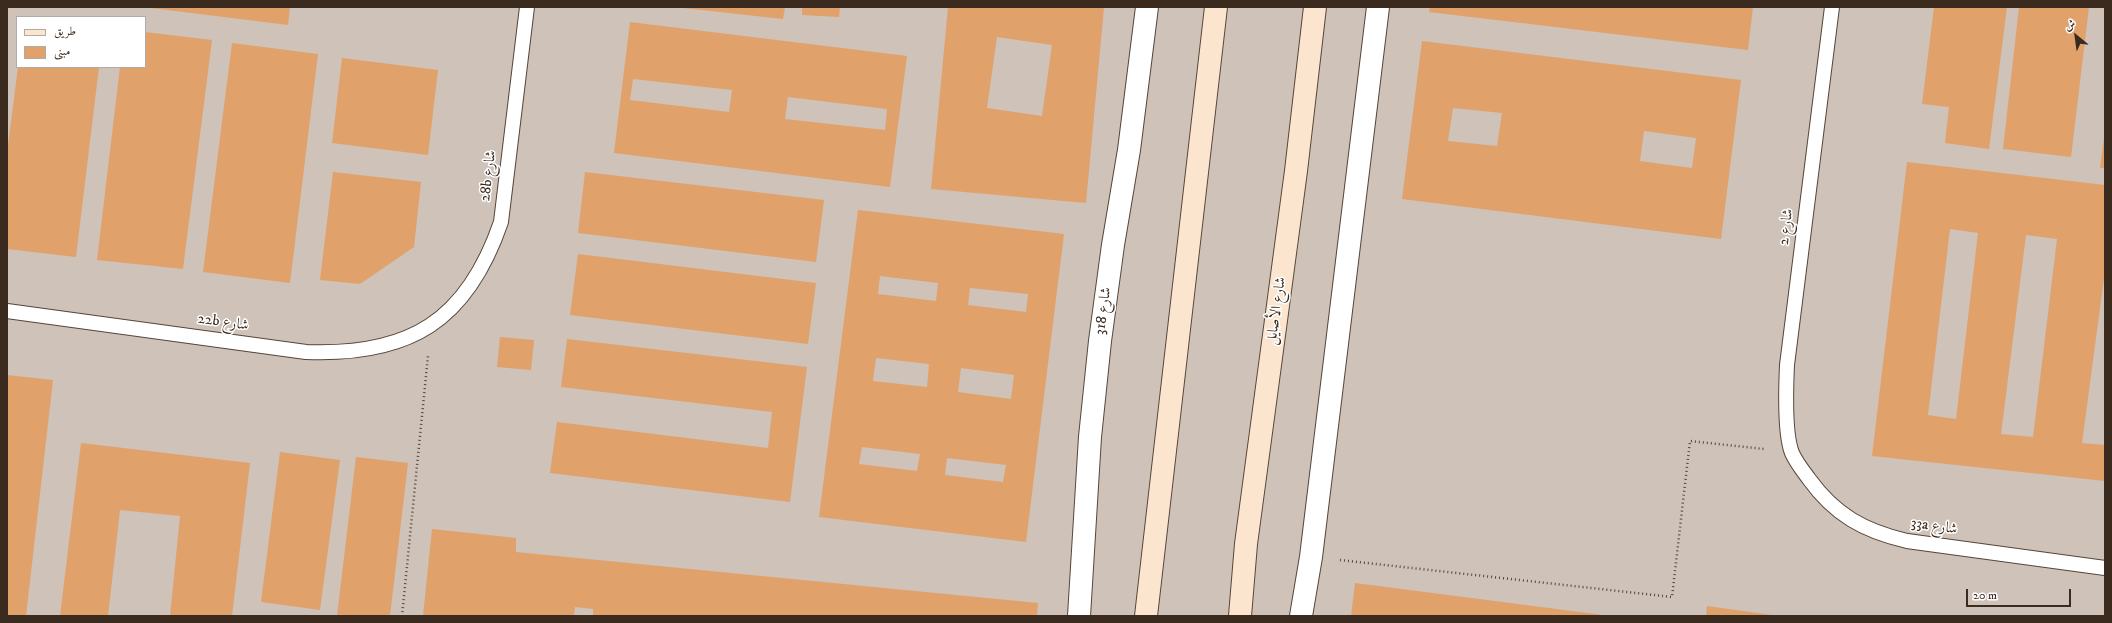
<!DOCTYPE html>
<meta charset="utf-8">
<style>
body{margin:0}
#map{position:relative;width:2112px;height:623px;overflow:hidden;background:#ede7ca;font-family:"IM FELL DW Pica",Amiri,serif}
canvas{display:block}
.frame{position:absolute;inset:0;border:8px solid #3b2a1e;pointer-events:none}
.legend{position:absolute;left:16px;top:16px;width:130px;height:52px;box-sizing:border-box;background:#fff;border:1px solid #b1aaa5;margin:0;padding:5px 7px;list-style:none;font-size:12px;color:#3b2a1e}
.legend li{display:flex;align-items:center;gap:8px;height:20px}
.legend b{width:20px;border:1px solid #b1aaa5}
.north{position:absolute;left:2056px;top:16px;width:40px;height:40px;-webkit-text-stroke:3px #fff;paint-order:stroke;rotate:331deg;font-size:11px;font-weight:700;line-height:16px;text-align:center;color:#3b2a1e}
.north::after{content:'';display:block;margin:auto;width:14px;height:18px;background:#3b2a1e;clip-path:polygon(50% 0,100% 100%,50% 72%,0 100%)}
.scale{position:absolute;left:1966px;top:589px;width:105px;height:18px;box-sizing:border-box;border:2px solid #3b2a1e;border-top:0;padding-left:5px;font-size:12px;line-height:14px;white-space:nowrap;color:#3b2a1e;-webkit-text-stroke:3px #fff;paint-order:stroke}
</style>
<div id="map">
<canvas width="2112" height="623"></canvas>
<div class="frame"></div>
<ul class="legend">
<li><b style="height:5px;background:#fbe5cf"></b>طريق</li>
<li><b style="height:11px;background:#e1a16b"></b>مبنى</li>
</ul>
<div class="north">ش</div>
<div class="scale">20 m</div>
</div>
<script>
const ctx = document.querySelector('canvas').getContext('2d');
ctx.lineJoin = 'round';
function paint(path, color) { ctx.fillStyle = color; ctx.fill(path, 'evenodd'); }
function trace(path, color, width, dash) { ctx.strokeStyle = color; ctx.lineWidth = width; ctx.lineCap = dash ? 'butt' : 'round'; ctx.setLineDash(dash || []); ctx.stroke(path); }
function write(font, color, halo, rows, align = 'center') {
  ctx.font = font + ' "IM FELL DW Pica",Amiri,serif'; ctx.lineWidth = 3; ctx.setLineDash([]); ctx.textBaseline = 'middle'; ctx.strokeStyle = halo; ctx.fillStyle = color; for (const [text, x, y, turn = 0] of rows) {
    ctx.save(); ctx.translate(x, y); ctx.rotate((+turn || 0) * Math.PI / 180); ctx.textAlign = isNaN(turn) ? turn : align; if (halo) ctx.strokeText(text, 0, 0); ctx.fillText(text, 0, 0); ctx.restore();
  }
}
paint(new Path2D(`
 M7 7H2105V616H7ZM17 17H145V67H17Z`), '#cec2b9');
paint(new Path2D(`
 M143 7H290L288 25Z
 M674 7H785L783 19Z
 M802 7H840L839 17 802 15Z
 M948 7H1104L1086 203 931 189ZM997 37 1052 45 1042 116 987 108Z
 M1430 7H1753L1748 50 1429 12Z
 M1934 7H2007L1989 149 1945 143 1949 107 1922 104Z
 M2019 7H2089L2071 157 2003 149Z
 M630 22 907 56 890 187 614 153ZM633 79 732 90 729 112 630 100ZM788 97 887 109 885 130 785 119Z
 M145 32 212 40 183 269 97 260 120 67H145Z
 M1422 41 1741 80 1721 239 1402 199ZM1453 108 1502 113 1497 146 1448 141ZM1644 131 1696 138 1692 168 1640 161Z
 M232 43 318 54 290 283 203 272Z
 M342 58 438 70 428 155 332 143Z
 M18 67H99L76 257 7 249V153Z
 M2104 138H2105V168H2100Z
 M1907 162 2105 185V271L2082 443 2105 445V481L1872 456ZM1950 229 1978 233 1956 419 1928 415ZM2026 235 2057 239 2033 437 2001 434Z
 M333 172 421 182 414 247 360 284 320 280Z
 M585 172 824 200 816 262 578 233Z
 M858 210 1064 234 1026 542 819 517ZM880 276 938 283 936 301 878 294ZM970 288 1028 294 1026 312 968 305ZM876 358 929 364 927 387 873 381ZM961 368 1014 375 1011 399 958 392ZM862 447 920 454 917 471 859 464ZM947 458 1006 465 1003 482 945 475Z
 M578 254 816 283 808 344 570 315Z
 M500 337 534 340 531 370 497 367Z
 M567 339 807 367 790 502 550 473 557 422 768 448 772 412 561 387Z
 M7 375 53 380 26 616H7Z
 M81 443 250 463 232 616H170L180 516 120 510 108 616H60Z
 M280 452 340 460 320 610 261 602Z
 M356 457 408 463 390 616H337Z
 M432 529 516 538V552L1038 603 1037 616H593V609L575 607 574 616H423Z
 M1355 583 1603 615V616H1351Z
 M1707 606 1772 615V616H1706Z`), '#e1a16b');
const lane = new Path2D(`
 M1832 7 1787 365C1786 387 1784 433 1792 453 1796 462 1803 471 1809 479 1835 515 1864 531 1907 541L2105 568
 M7 311 306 352C410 356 467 321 501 222L527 7`);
const street = new Path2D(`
 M1079 616 1090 437 1100 341 1113 245 1129 150 1147 7
 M1301 616 1311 557 1378 7`);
const secondary = new Path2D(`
 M1146 616 1216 7
 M1240 616 1246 544 1296 171 1315 7`);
trace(lane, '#564638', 16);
trace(street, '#564638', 24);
trace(secondary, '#564638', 24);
trace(new Path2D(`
 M1340 560 1672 597 1690 441 1764 449
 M402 616 428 356`), '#564638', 2.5, [1, 3]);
trace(lane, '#fff', 14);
trace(street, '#fff', 22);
trace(secondary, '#fbe5cf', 22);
write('15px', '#3b2a1e', '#fff', [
 ["28b شارع",489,176,-83],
 ["شارع 2",1787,227,-83],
 ["شارع 318",1104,311,-82],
 ["شارع الأصايل",1277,311,-82],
 ["22b شارع",223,323,8],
 ["33a شارع",1934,527,8]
]);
</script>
